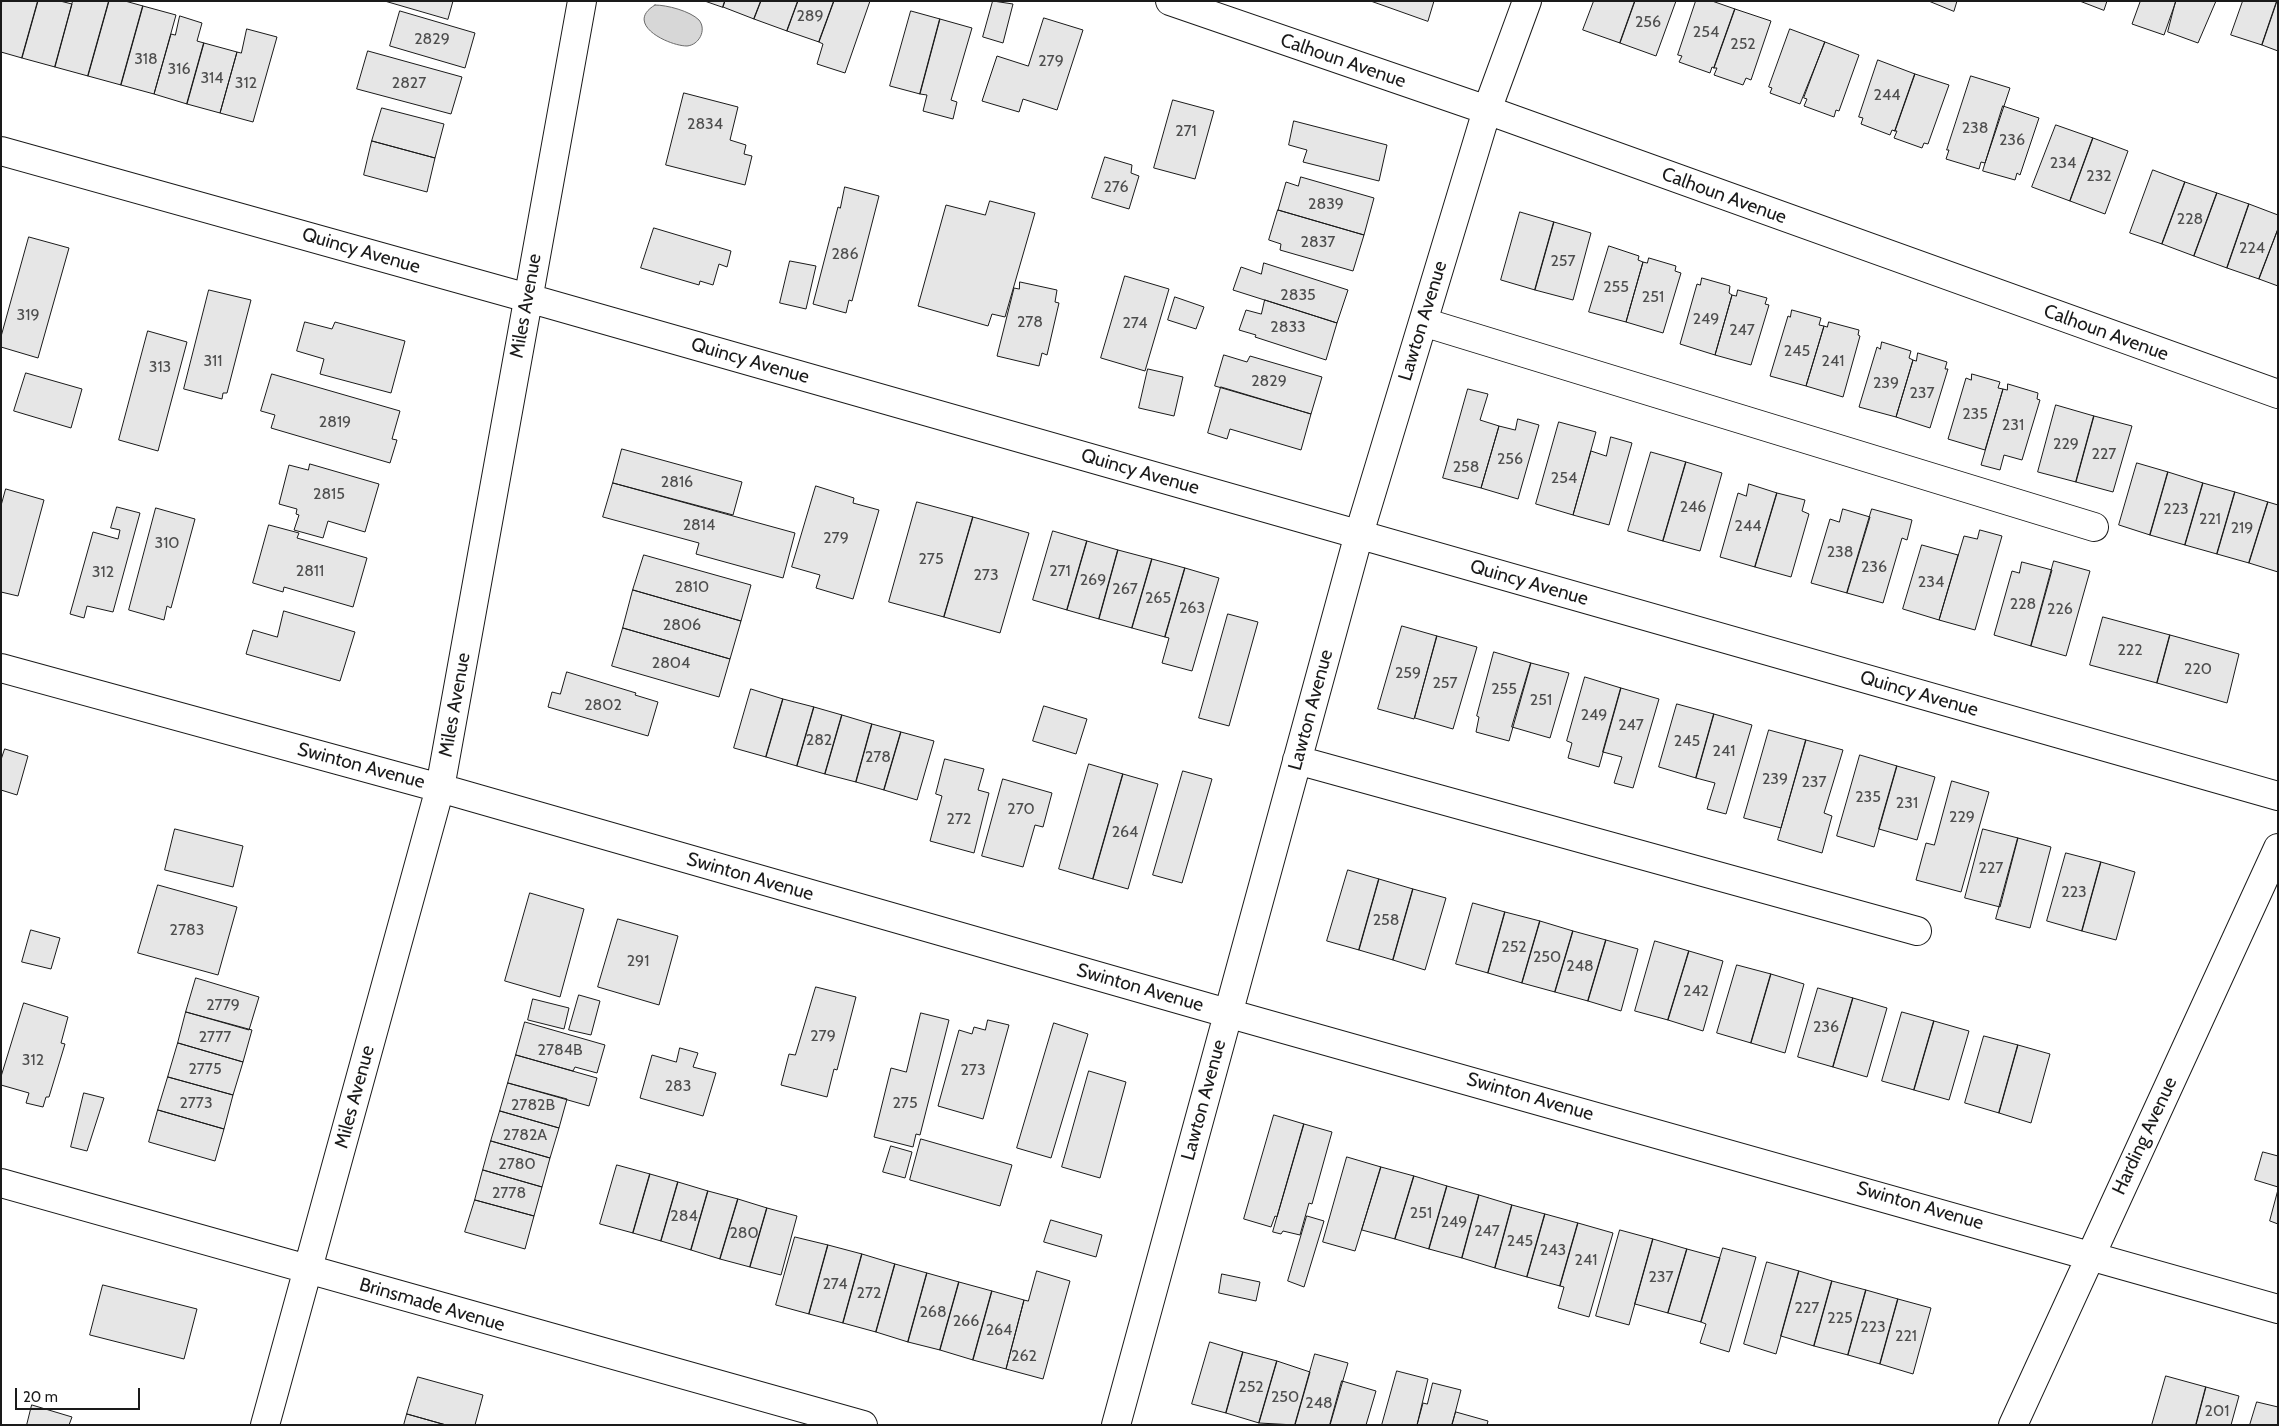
<!DOCTYPE html>
<style>
body{margin:0}
#map{position:relative;width:2279px;height:1426px;overflow:hidden;background:#fff;font-family:Cabin,sans-serif}
canvas{display:block}
.frame{position:absolute;inset:0;border:2px solid #1a1a1a;pointer-events:none}
.scale{position:absolute;left:15px;top:1388px;width:125px;height:22px;box-sizing:border-box;border:2px solid #1a1a1a;border-top:0;padding-left:6px;font-size:15px;line-height:18px;white-space:nowrap;color:#1a1a1a;-webkit-text-stroke:4px #fff;paint-order:stroke}
</style>
<div id="map">
<canvas width="2279" height="1426"></canvas>
<div class="frame"></div>
<div class="scale">20 m</div>
</div>
<script>
const ctx = document.querySelector('canvas').getContext('2d');
ctx.lineJoin = 'round';
function paint(path, color) { ctx.fillStyle = color; ctx.fill(path, 'evenodd'); }
function trace(path, color, width, dash) { ctx.strokeStyle = color; ctx.lineWidth = width; ctx.lineCap = dash ? 'butt' : 'round'; ctx.setLineDash(dash || []); ctx.stroke(path); }
function write(font, color, halo, rows, align = 'center') {
  ctx.font = font + ' Cabin,sans-serif'; ctx.lineWidth = 4; ctx.setLineDash([]); ctx.textBaseline = 'middle'; ctx.strokeStyle = halo; ctx.fillStyle = color; for (const [text, x, y, turn = 0] of rows) {
    ctx.save(); ctx.translate(x, y); ctx.rotate((+turn || 0) * Math.PI / 180); ctx.textAlign = isNaN(turn) ? turn : align; if (halo) ctx.strokeText(text, 0, 0); ctx.fillText(text, 0, 0); ctx.restore();
  }
}
const water = new Path2D(`
 M655 5C667 5 690 11 699 20 707 30 699 45 687 46 669 46 623 24 655 5Z`);
paint(water, '#d7d7d7');
trace(water, '#6a6a6a', 1);
const building = new Path2D(`
 M2 1H38L22 58 1 52Z
 M38 1H60L72 4 55 67 22 58Z
 M73 1H109L88 76 55 67Z
 M109 1H125L143 6 121 85 88 76Z
 M385 1H453L448 19Z
 M705 1H725L723 7Z
 M725 1H761L754 19 723 7Z
 M761 1H798L787 31 754 19Z
 M798 1H834L819 42 787 31Z
 M834 1H870L845 73 817 64 823 44 819 42Z
 M993 1 1013 4 1003 43 983 37Z
 M1371 1H1434L1428 21Z
 M1594 1H1635L1620 43 1583 30Z
 M1635 1H1676L1656 56 1620 43Z
 M1696 1H1712L1735 9 1714 68 1712 67 1710 73 1679 62 1682 56 1678 55Z
 M1929 1H1957L1954 11Z
 M2080 1H2107L2104 10Z
 M2137 1H2176L2164 35 2132 24 2140 2Z
 M2176 1H2216L2198 43 2168 32Z
 M2243 1H2277L2262 45 2231 35Z
 M2277 1H2278V51L2262 45Z
 M143 6 176 15 154 94 121 85Z
 M1735 9 1771 21 1751 80 1746 78 1743 85 1714 75 1717 68H1714Z
 M400 11 475 33 465 68 390 46Z
 M911 11 940 19 920 94 890 86Z
 M180 16 202 23 197 41 204 43 187 104 154 94 171 34 175 35Z
 M1044 18 1083 30 1057 110 1023 99 1019 112 982 101 997 56 1028 66Z
 M940 19 972 28 951 100 957 102 953 119 923 111 927 95 920 94Z
 M247 29 277 37 253 122 220 113 237 52 241 53Z
 M1790 29 1825 42 1800 104 1770 93 1772 88 1769 87Z
 M1825 42 1859 55 1839 111 1836 110 1834 117 1804 106 1807 99 1804 98Z
 M204 43 237 52 220 113 187 104Z
 M368 51 462 77 451 114 357 89Z
 M1878 60 1915 74 1895 131 1892 130 1890 135 1861 124 1863 118 1859 117Z
 M1915 74 1949 85 1928 144 1924 143 1922 148 1894 138 1897 131H1895Z
 M1971 76 2010 88 1985 163 1981 162 1979 169 1946 159 1949 150H1947Z
 M684 93 738 107 730 140 746 145 744 154 752 156 745 185 666 165Z
 M1173 100 1214 111 1195 179 1154 168Z
 M2003 106 2039 118 2020 175 2017 173 2015 180 1983 171Z
 M382 108 444 124 435 158 372 141Z
 M1294 121 1387 145 1379 181 1303 162 1307 150 1289 145Z
 M2056 125 2093 138 2070 201 2032 187Z
 M2093 138 2128 151 2105 214 2070 201Z
 M372 141 435 158 427 192 364 175Z
 M1105 157 1132 165 1131 173 1139 176 1129 209 1092 198Z
 M2153 170 2185 182 2162 244 2130 233Z
 M1301 177 1374 198 1364 235 1278 210 1286 182 1298 186Z
 M2185 182 2217 193 2194 256 2162 244Z
 M845 187 879 196 852 301 849 300 846 313 813 304 838 207 840 208Z
 M2217 193 2249 204 2227 268 2194 256Z
 M990 201 1035 213 1005 317 992 314 988 326 918 306 946 205 985 215Z
 M2249 204 2278 215V229L2259 279 2227 268Z
 M1278 210 1364 235 1353 271 1280 250 1281 244 1269 240Z
 M1520 212 1554 222 1535 290 1501 280Z
 M1554 222 1591 233 1573 300 1535 290Z
 M654 228 731 251 727 267 719 264 713 285 700 281 699 285 641 268Z
 M2278 229V286L2259 279Z
 M29 237 69 248 38 358 1 347V337Z
 M1609 246 1639 256 1638 260 1643 262 1626 322 1589 312Z
 M1649 258 1676 266 1675 271 1681 273 1663 333 1626 322 1643 262 1647 263Z
 M790 261 816 266 806 309 780 303Z
 M1264 263 1348 290 1337 323 1233 290 1241 267 1261 274Z
 M1125 276 1169 289 1145 371 1101 358Z
 M1702 278 1730 286 1729 293 1732 295 1715 355 1680 344 1697 284 1700 285Z
 M1020 282 1057 290 1055 302 1059 303 1047 355 1042 353 1039 366 997 356 1014 288 1019 289Z
 M209 290 251 300 227 393H223L222 399 184 389Z
 M1738 290 1767 298 1765 304 1769 305 1751 365 1715 355 1732 295 1736 296Z
 M1175 297 1204 307 1196 329 1168 320Z
 M1265 300 1337 323 1326 360 1255 337 1256 335 1239 330 1246 310 1261 314Z
 M1792 310 1821 318 1819 325 1824 326 1806 386 1770 376 1788 316 1790 317Z
 M305 322 332 329 335 322 405 341 391 393 320 374 324 359 297 351Z
 M1829 322 1859 330 1858 335 1860 336 1843 397 1806 386 1824 326 1827 327Z
 M148 331 187 342 158 451 119 440Z
 M1882 342 1911 351 1909 358 1913 360 1896 417 1859 407 1877 347 1880 349Z
 M1918 353 1947 362 1945 369H1948L1930 428 1896 417 1913 360 1916 361Z
 M1224 355 1247 362 1250 356 1322 377 1311 414 1215 386Z
 M1148 369 1183 377 1174 416 1139 408Z
 M26 373 82 389 71 428 14 411Z
 M272 374 400 411 392 439 397 440 390 463 271 428 275 415 261 411Z
 M1972 374 2000 382 1998 388 2003 389 1985 450 1948 439 1966 378 1971 380Z
 M2008 384 2038 393 2037 399 2040 400 2022 460 2004 455 2000 470 1981 465 2003 389 2007 390Z
 M1221 387 1311 414 1301 450 1230 429 1227 439 1208 433Z
 M1468 389 1488 394 1480 420 1499 426 1481 488 1443 478Z
 M2056 405 2094 416 2076 482 2038 472Z
 M2094 416 2132 426 2113 492 2076 482Z
 M1518 419 1539 425 1518 499 1481 488 1499 426 1515 430Z
 M1559 422 1596 432 1573 515 1536 504Z
 M1611 437 1632 443 1609 525 1573 515 1591 451 1606 456Z
 M622 449 742 482 733 515 613 483Z
 M1651 452 1686 462 1663 541 1628 531Z
 M1686 462 1722 473 1700 551 1663 541Z
 M2137 463 2168 472 2150 535 2119 525Z
 M310 464 379 484 365 532 328 521 323 538 294 530 299 515 296 514 297 509 279 504 289 465 308 470Z
 M2168 472 2203 483 2185 545 2150 535Z
 M613 483 795 533 783 578 696 554 699 543 603 517Z
 M2203 483 2235 492 2217 554 2185 545Z
 M1749 484 1777 493 1755 567 1720 557 1738 493 1746 496Z
 M816 486 854 498 853 503 879 510 853 599 816 588 820 575 792 567Z
 M6 489 44 500 18 596 1 592V506Z
 M2235 492 2268 502 2249 563 2217 554Z
 M1777 493 1805 500 1802 511 1809 514 1791 577 1755 567Z
 M917 502 973 517 944 617 889 602Z
 M2268 502 2278 505V572L2249 563Z
 M117 507 140 513 113 612 87 606 84 618 70 614 93 532 118 539 120 530 111 528Z
 M156 508 195 519 171 608 167 606 164 620 129 610Z
 M1843 509 1870 517 1847 593 1811 583 1830 519 1839 522Z
 M1872 509 1912 520 1907 540 1902 538 1883 603 1847 593Z
 M973 517 1029 533 1000 633 944 617Z
 M269 525 299 533 297 538 367 558 353 607 284 587 283 592 253 583Z
 M1980 530 2002 536 1975 630 1939 620 1964 536 1977 539Z
 M1053 531 1087 541 1067 610 1033 600Z
 M1087 541 1118 550 1099 619 1067 610Z
 M1922 545 1958 555 1939 620 1903 609Z
 M1118 550 1152 559 1132 628 1099 619Z
 M644 555 751 585 741 621 633 590Z
 M1152 559 1185 568 1165 637 1132 628Z
 M2054 561 2090 571 2066 656 2031 646Z
 M2022 562 2052 570 2031 646 1994 635 2012 571 2019 573Z
 M1185 568 1219 578 1192 671 1162 663 1169 638 1165 637Z
 M633 590 741 621 730 659 623 628Z
 M284 611 355 632 340 681 246 654 253 630 277 637Z
 M1228 614 1258 622 1229 726 1199 718Z
 M2103 617 2170 635 2157 683 2090 665Z
 M1402 626 1437 636 1414 719 1378 709Z
 M623 628 730 659 719 697 612 666Z
 M2170 635 2239 654 2227 703 2157 683Z
 M1437 636 1477 647 1453 729 1415 718Z
 M1494 652 1531 663 1509 741 1476 732 1479 717 1477 716Z
 M1531 663 1569 673 1550 738 1512 727Z
 M567 672 636 693 635 695 658 702 648 736 548 707 552 692 560 694Z
 M1585 677 1621 688 1599 767 1568 758 1572 743 1567 741Z
 M1621 688 1659 699 1633 788 1614 783 1622 757 1603 752Z
 M751 689 783 699 766 757 734 748Z
 M783 699 814 707 797 766 766 757Z
 M1677 704 1714 714 1696 778 1659 767Z
 M1044 706 1087 719 1076 754 1033 741Z
 M814 707 842 715 825 774 797 766Z
 M1714 714 1752 725 1726 814 1707 809 1715 783 1696 778Z
 M842 715 872 724 856 782 825 774Z
 M872 724 901 732 884 790 856 782Z
 M1769 730 1806 740 1781 828 1744 818Z
 M901 732 934 741 917 800 884 790Z
 M1806 740 1843 750 1824 813 1832 816 1822 853 1778 840Z
 M5 749 28 756 17 795 1 790V760Z
 M1860 755 1897 766 1874 847 1837 836Z
 M945 759 984 769 978 790 989 793 974 853 930 841 942 796 936 794Z
 M1089 764 1123 774 1093 879 1059 869Z
 M1897 766 1935 777 1917 840 1879 829Z
 M1183 771 1212 779 1182 883 1153 875Z
 M1123 774 1158 784 1128 889 1093 879Z
 M1003 779 1052 793 1043 827 1035 825 1023 867 982 856Z
 M1952 781 1989 792 1961 892 1916 880 1926 843 1934 845Z
 M175 829 243 846 233 887 165 870Z
 M1983 829 2018 838 2000 907 1965 898Z
 M2018 838 2051 847 2030 928 1996 919Z
 M2066 853 2101 862 2082 931 2047 921Z
 M2101 862 2135 872 2116 940 2082 931Z
 M1348 870 1379 879 1359 950 1327 941Z
 M1379 879 1413 889 1393 960 1359 950Z
 M158 885 237 907 218 975 138 953Z
 M1413 889 1446 898 1425 970 1393 960Z
 M530 893 584 909 560 997 505 981Z
 M1473 903 1505 912 1488 973 1456 964Z
 M1505 912 1540 921 1522 983 1488 973Z
 M618 919 678 936 659 1005 598 987Z
 M1540 921 1573 931 1555 992 1522 983Z
 M31 930 60 938 51 969 22 962Z
 M1573 931 1606 940 1588 1001 1555 992Z
 M1606 940 1638 949 1621 1011 1588 1001Z
 M1655 941 1689 951 1668 1020 1635 1011Z
 M1689 951 1723 961 1703 1031 1668 1020Z
 M1737 965 1771 974 1751 1043 1717 1033Z
 M1771 974 1804 984 1785 1053 1751 1043Z
 M196 978 259 997 249 1030 186 1012Z
 M816 987 856 997 837 1070 834 1069 827 1097 781 1085 789 1054 795 1055Z
 M1818 988 1853 998 1833 1067 1798 1057Z
 M579 995 600 1001 591 1035 569 1030Z
 M1853 998 1887 1008 1867 1077 1833 1067Z
 M533 999 569 1008 564 1029 528 1020Z
 M24 1003 68 1017 61 1043 65 1044 49 1097H46L43 1107 26 1103 29 1093 1 1085V1077Z
 M186 1012 252 1030 243 1062 178 1043Z
 M1902 1012 1934 1021 1914 1090 1882 1081Z
 M921 1013 949 1020 920 1135 916 1134 913 1147 874 1137 891 1068 906 1072Z
 M988 1020 1009 1025 983 1119 938 1106 959 1030 972 1034 974 1027 985 1030Z
 M1934 1021 1969 1031 1949 1100 1914 1090Z
 M525 1022 605 1045 597 1073 575 1067 573 1071 516 1055Z
 M1054 1023 1088 1034 1051 1158 1017 1148Z
 M1984 1036 2018 1045 1999 1113 1965 1103Z
 M178 1043 243 1062 233 1095 168 1077Z
 M2018 1045 2050 1054 2031 1123 1999 1113Z
 M680 1048 698 1053 693 1067 716 1073 703 1116 640 1098 652 1055 676 1062Z
 M516 1055 597 1078 589 1106 508 1083Z
 M1089 1071 1126 1082 1100 1178 1062 1167Z
 M168 1077 233 1095 224 1129 158 1110Z
 M508 1083 567 1099 559 1128 500 1111Z
 M84 1093 104 1098 87 1151 71 1147Z
 M158 1110 224 1129 215 1161 149 1142Z
 M500 1111 559 1128 550 1158 491 1141Z
 M1274 1115 1304 1124 1277 1217 1275 1216 1271 1227 1244 1219Z
 M1304 1124 1332 1132 1312 1204 1309 1203 1300 1235 1283 1231 1281 1234 1273 1232Z
 M921 1139 1012 1165 1000 1206 910 1180Z
 M491 1141 550 1158 542 1187 483 1170Z
 M891 1146 912 1152 905 1178 883 1172Z
 M2263 1152 2278 1156V1187L2255 1180Z
 M1347 1157 1381 1167 1355 1251 1323 1242Z
 M617 1165 650 1174 633 1233 600 1224Z
 M1381 1167 1414 1176 1395 1239 1362 1230Z
 M483 1170 542 1187 534 1216 475 1200Z
 M650 1174 678 1182 661 1241 633 1233Z
 M1414 1176 1447 1186 1429 1249 1395 1239Z
 M678 1182 708 1191 691 1250 661 1241Z
 M1447 1186 1479 1195 1462 1258 1429 1249Z
 M2278 1190V1224L2270 1221Z
 M708 1191 738 1199 720 1259 691 1250Z
 M1479 1195 1512 1205 1495 1268 1462 1258Z
 M738 1199 767 1208 750 1267 720 1259Z
 M475 1200 534 1216 525 1249 465 1232Z
 M1512 1205 1545 1214 1527 1277 1495 1268Z
 M767 1208 797 1216 781 1275 750 1267Z
 M1545 1214 1578 1223 1560 1286 1527 1277Z
 M1307 1216 1324 1221 1304 1287 1288 1281Z
 M1051 1220 1102 1235 1096 1257 1044 1242Z
 M1578 1223 1613 1233 1589 1317 1558 1308 1564 1287 1560 1286Z
 M1620 1230 1653 1239 1629 1325 1596 1316Z
 M795 1237 828 1245 809 1314 776 1305Z
 M1653 1239 1687 1249 1668 1313 1635 1304Z
 M828 1245 862 1254 843 1323 809 1314Z
 M1723 1248 1756 1257 1729 1352 1700 1343 1706 1324 1701 1322Z
 M1687 1249 1720 1258 1701 1322 1668 1313Z
 M862 1254 895 1264 876 1332 843 1323Z
 M1767 1262 1799 1271 1776 1354 1744 1344Z
 M895 1264 927 1273 908 1342 876 1332Z
 M1037 1271 1070 1281 1043 1379 1006 1369 1024 1300 1028 1301Z
 M1799 1271 1832 1281 1814 1346 1781 1336Z
 M927 1273 959 1282 940 1350 908 1342Z
 M1222 1274 1260 1282 1256 1301 1219 1293Z
 M1832 1281 1866 1290 1848 1355 1814 1346Z
 M959 1282 992 1291 973 1360 940 1350Z
 M103 1285 197 1309 184 1359 90 1335Z
 M1866 1290 1898 1299 1880 1364 1848 1355Z
 M992 1291 1024 1300 1006 1369 973 1360Z
 M1898 1299 1931 1308 1913 1374 1880 1364Z
 M1210 1342 1243 1352 1226 1413 1192 1404Z
 M1243 1352 1277 1361 1259 1423 1226 1413Z
 M1315 1354 1348 1363 1330 1425H1295Z
 M1277 1361 1310 1372 1295 1425 1259 1423Z
 M1397 1371 1428 1379 1417 1425H1382Z
 M2166 1376 2206 1387 2196 1425H2152Z
 M418 1377 483 1395 475 1425H446L407 1414Z
 M1342 1381 1376 1391 1366 1425H1330Z
 M1433 1383 1461 1390 1452 1425H1417L1423 1403 1427 1404Z
 M2206 1387 2239 1396 2231 1425H2196Z
 M2257 1402 2278 1407V1425H2250Z
 M32 1405 72 1417 69 1425H27Z
 M1456 1412 1488 1421 1487 1425H1452Z
 M407 1414 446 1425H404Z`);
paint(building, '#e6e6e6');
trace(building, '#1a1a1a', 1);
const minor = new Path2D(`
 M1170 1 1487 110 2278 394
 M1 151 528 298 2278 796
 M1423 322 2094 527
 M1 668 440 788 1227 1013 2278 1309
 M1297 760 1917 931
 M1 1183 863 1425
 M265 1425 440 788 582 1
 M1116 1425 1359 534 1487 110 1527 1
 M2013 1425 2278 848`);
trace(minor, '#1a1a1a', 30);
trace(minor, '#fff', 28);
write('16px', '#4d4d4d', null, [
 ["289",810,16],
 ["256",1648,22],
 ["254",1706,32],
 ["2829",432,39],
 ["252",1743,44],
 ["318",146,59],
 ["279",1051,61],
 ["316",179,69],
 ["314",212,78],
 ["312",246,83],
 ["2827",409,83],
 ["244",1887,95],
 ["2834",705,124],
 ["238",1975,128],
 ["271",1186,131],
 ["236",2012,140],
 ["234",2063,163],
 ["232",2099,176],
 ["276",1116,187],
 ["2839",1326,204],
 ["228",2190,219],
 ["2837",1318,242],
 ["224",2252,248],
 ["286",845,254],
 ["257",1563,261],
 ["255",1616,287],
 ["2835",1298,295],
 ["251",1653,297],
 ["319",28,315],
 ["249",1706,319],
 ["278",1030,322],
 ["274",1135,323],
 ["2833",1288,327],
 ["247",1742,330],
 ["245",1797,351],
 ["311",213,361],
 ["241",1833,361],
 ["313",160,367],
 ["2829",1269,381],
 ["239",1886,383],
 ["237",1922,393],
 ["235",1975,414],
 ["2819",335,422],
 ["231",2013,425],
 ["229",2066,444],
 ["227",2104,454],
 ["256",1510,459],
 ["258",1466,467],
 ["254",1564,478],
 ["2816",677,482],
 ["2815",329,494],
 ["246",1693,507],
 ["223",2176,509],
 ["221",2210,519],
 ["2814",699,525],
 ["244",1748,526],
 ["219",2242,528],
 ["279",836,538],
 ["310",167,543],
 ["238",1840,552],
 ["275",931,559],
 ["236",1874,567],
 ["2811",310,571],
 ["271",1060,571],
 ["312",103,572],
 ["273",986,575],
 ["269",1093,580],
 ["234",1931,582],
 ["2810",692,587],
 ["267",1125,589],
 ["265",1158,598],
 ["228",2023,604],
 ["263",1192,608],
 ["226",2060,609],
 ["2806",682,625],
 ["222",2130,650],
 ["2804",671,663],
 ["220",2198,669],
 ["259",1408,673],
 ["257",1445,683],
 ["255",1504,689],
 ["251",1541,700],
 ["2802",603,705],
 ["249",1594,715],
 ["247",1631,725],
 ["282",819,740],
 ["245",1687,741],
 ["241",1724,751],
 ["278",878,757],
 ["239",1775,779],
 ["237",1814,782],
 ["235",1868,797],
 ["231",1907,803],
 ["270",1021,809],
 ["229",1962,817],
 ["272",959,819],
 ["264",1125,832],
 ["227",1991,868],
 ["223",2074,892],
 ["258",1386,920],
 ["2783",187,930],
 ["252",1514,947],
 ["250",1547,957],
 ["291",638,961],
 ["248",1580,966],
 ["242",1696,991],
 ["2779",223,1005],
 ["236",1826,1027],
 ["279",823,1036],
 ["2777",215,1037],
 ["2784B",560,1050],
 ["312",33,1060],
 ["2775",205,1069],
 ["273",973,1070],
 ["283",678,1086],
 ["2773",196,1103],
 ["275",905,1103],
 ["2782B",533,1105],
 ["2782A",525,1135],
 ["2780",517,1164],
 ["2778",509,1193],
 ["251",1421,1213],
 ["284",684,1216],
 ["249",1454,1222],
 ["247",1487,1231],
 ["280",744,1233],
 ["245",1520,1241],
 ["243",1553,1250],
 ["241",1586,1260],
 ["237",1661,1277],
 ["274",835,1284],
 ["272",869,1293],
 ["227",1807,1308],
 ["268",933,1312],
 ["225",1840,1318],
 ["266",966,1321],
 ["223",1873,1327],
 ["264",999,1330],
 ["221",1906,1336],
 ["262",1024,1356],
 ["252",1251,1387],
 ["250",1285,1397],
 ["248",1319,1403],
 ["201",2217,1411]
]);
write('19px', '#1a1a1a', '#fff', [
 ["Calhoun Avenue",1343,61,19],
 ["Calhoun Avenue",1724,196,20],
 ["Quincy Avenue",361,251,16],
 ["Miles Avenue",526,306,-80],
 ["Lawton Avenue",1423,321,-73],
 ["Calhoun Avenue",2106,333,20],
 ["Quincy Avenue",750,361,16],
 ["Quincy Avenue",1140,472,16],
 ["Quincy Avenue",1529,583,16],
 ["Quincy Avenue",1919,694,16],
 ["Miles Avenue",455,705,-80],
 ["Lawton Avenue",1311,710,-75],
 ["Swinton Avenue",361,766,15],
 ["Swinton Avenue",750,877,16],
 ["Swinton Avenue",1140,988,16],
 ["Miles Avenue",355,1097,-75],
 ["Swinton Avenue",1530,1097,16],
 ["Lawton Avenue",1204,1100,-75],
 ["Harding Avenue",2145,1136,-65],
 ["Swinton Avenue",1920,1206,16],
 ["Brinsmade Avenue",432,1305,16]
]);
</script>
